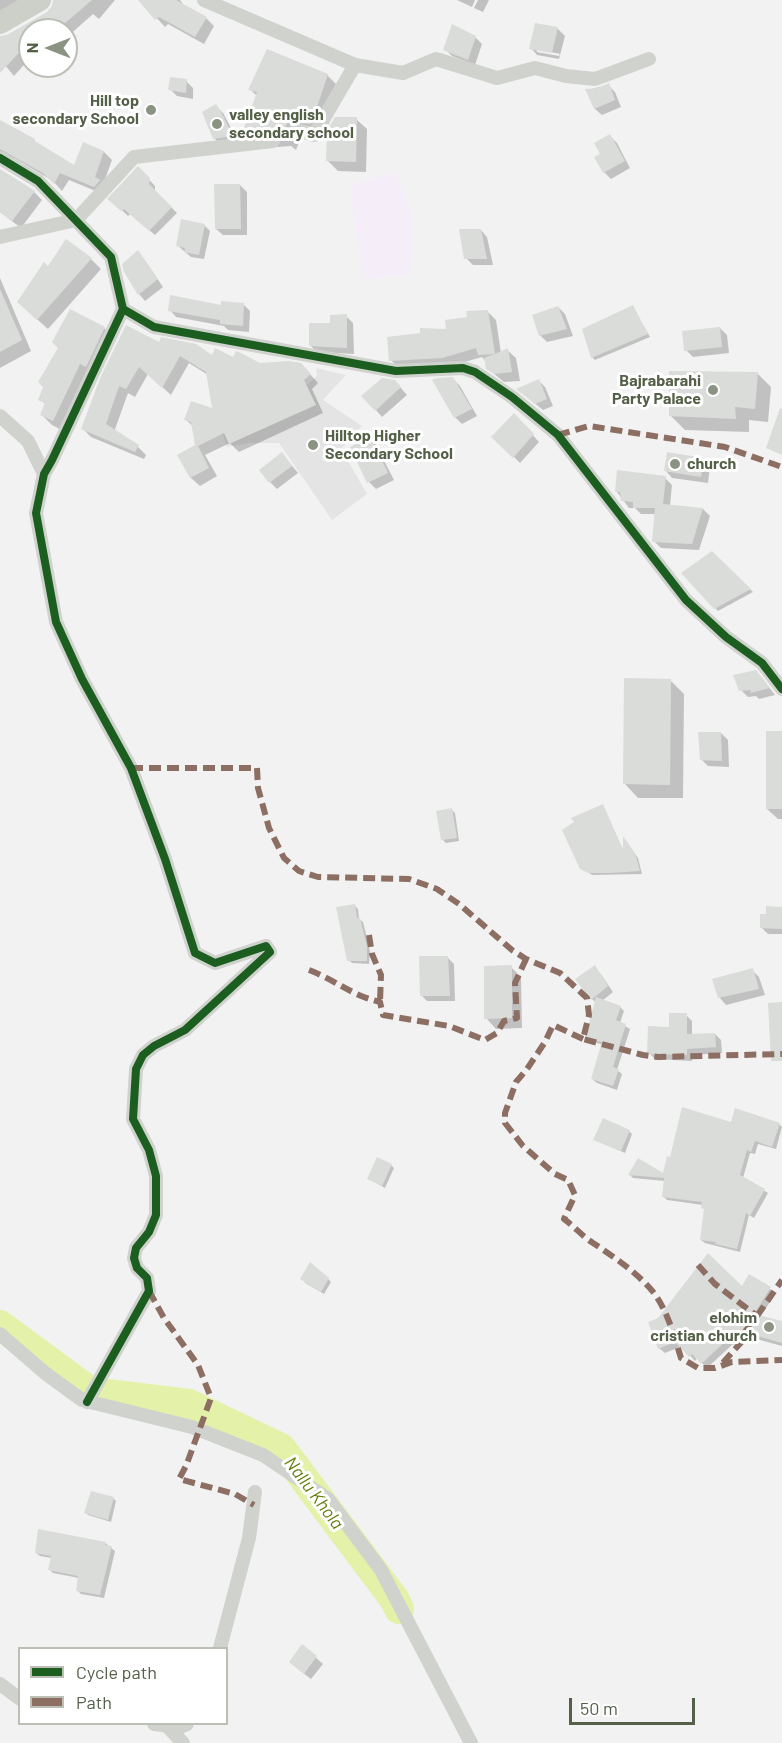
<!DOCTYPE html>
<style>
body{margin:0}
#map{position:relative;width:782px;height:1743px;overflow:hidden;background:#f2f2f2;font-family:Barlow,sans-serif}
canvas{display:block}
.legend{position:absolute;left:18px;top:1647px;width:210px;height:78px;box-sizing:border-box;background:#fff;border:2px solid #bbbfb5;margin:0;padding:8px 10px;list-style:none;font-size:18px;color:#546047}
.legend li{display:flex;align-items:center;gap:12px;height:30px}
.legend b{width:30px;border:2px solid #bbbfb5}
.north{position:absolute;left:18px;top:18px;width:60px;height:60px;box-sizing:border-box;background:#fff;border:2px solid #bbbfb5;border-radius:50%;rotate:270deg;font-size:16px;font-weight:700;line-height:24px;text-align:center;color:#546047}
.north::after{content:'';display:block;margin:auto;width:21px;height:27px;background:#8b9383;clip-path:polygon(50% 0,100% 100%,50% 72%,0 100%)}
.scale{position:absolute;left:569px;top:1698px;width:126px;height:27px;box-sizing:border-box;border:3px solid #546047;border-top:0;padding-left:8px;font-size:18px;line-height:21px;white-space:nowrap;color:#546047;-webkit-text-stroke:4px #fff;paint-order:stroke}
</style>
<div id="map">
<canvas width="782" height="1743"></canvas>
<ul class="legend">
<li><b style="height:8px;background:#1b5e20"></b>Cycle path</li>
<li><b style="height:8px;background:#8d6e63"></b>Path</li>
</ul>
<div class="north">N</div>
<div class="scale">50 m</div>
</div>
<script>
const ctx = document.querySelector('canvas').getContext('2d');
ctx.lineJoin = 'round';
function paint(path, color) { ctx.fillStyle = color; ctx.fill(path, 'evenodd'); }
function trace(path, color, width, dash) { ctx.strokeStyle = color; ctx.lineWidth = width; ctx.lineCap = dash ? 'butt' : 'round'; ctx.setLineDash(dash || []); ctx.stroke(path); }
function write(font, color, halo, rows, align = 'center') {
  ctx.font = font + ' Barlow,sans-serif'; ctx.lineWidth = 6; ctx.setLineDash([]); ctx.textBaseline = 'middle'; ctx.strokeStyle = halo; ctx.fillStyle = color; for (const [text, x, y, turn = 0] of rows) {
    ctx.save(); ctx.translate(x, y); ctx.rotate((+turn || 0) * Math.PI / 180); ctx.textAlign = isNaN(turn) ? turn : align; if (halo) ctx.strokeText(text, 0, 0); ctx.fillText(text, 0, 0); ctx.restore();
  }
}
paint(new Path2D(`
 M395 173 412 212 413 246 409 276 362 279 350 184Z`), '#f5eef8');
paint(new Path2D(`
 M316 368 346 375 323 400 362 426 341 449 367 494 332 520 279 443H249L227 447 221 429 299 391 317 376Z`), '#e3e4e3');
paint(new Path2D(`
 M0 0H39L0 25Z
 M74 0H115L99 19 93 14 66 38V30H30V58L14 76 4 64 0 66V37L7 36Z
 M140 0H180L185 7 206 18 214 26 204 44 168 24 165 27Z
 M457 0H475L472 7Z
 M478 0H489L483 12 474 8Z
 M536 25 558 29 565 36 559 59 537 55 531 48ZM537 49 560 54 559 56 537 52Z
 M475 37 482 44 475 65 452 56 445 49Z
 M327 75 341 89 324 138 302 134 296 150 291 146 277 147 260 142 246 128 257 96 250 89Z
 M186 81 193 88V99L177 96 170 89Z
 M608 85 615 92 621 107 602 115 595 109 587 90Z
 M216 106 223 113 239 143 221 145 214 138Z
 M356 119 367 129 366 172 338 171 328 161Z
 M0 121 75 167 104 152 112 160 103 185V194L69 180 62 191 53 181 14 158H3L0 165Z
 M610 136 617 143 630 168 611 179 604 172 602 154Z
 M138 168 155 186V191L177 213 155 235 130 214 128 216 110 199Z
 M0 170 34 192 42 200 21 228 0 212Z
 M240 185 247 192V235H223L216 229Z
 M204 225 210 231 204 259 191 257 177 245Z
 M481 230 487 237 493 265H473L466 258Z
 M91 259 101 269 48 329 29 312 48 268Z
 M144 259 163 287 145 301 139 294Z
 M0 278 31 351 0 368Z
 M243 304 250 311 249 332 228 330 224 326 176 317 170 310Z
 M632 306 650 337 595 360 592 357 584 330Z
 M558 307 565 314 573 336 547 342 540 335Z
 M487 311 496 320 501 353 507 350 516 358 520 381 504 382 487 368 486 362 482 357 451 366 399 369 391 360 469 318Z
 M346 316 353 323 354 354 317 352 310 345 332 325Z
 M104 328 114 338 63 431 52 425 42 415 46 405 40 399Z
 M720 328 727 335 729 353 693 357 686 350Z
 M159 344 212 357 234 359 309 373 318 383 312 389 323 413 239 452 230 443 205 455 217 476 200 486 191 478 179 456 197 446 194 427 186 420 214 410 208 375 189 363 171 395 148 374 135 397 128 393 114 432 138 447 146 455 144 459 91 437 83 429 103 377Z
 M757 373 771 387 768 422 749 420V432L685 430 671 416Z
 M453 379 460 386 477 416 462 424 455 417Z
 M538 380 545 387 553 406 543 410 525 395Z
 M395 381 407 395 382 417 376 410Z
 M514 415 539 442 520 463 494 437Z
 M370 438 376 445 394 480 376 489 369 482Z
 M282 454 298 473 277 489 270 482Z
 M703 459 710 466 708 483 672 478 666 471Z
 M665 478 672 485 670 506 703 509 710 516 699 550 661 548 654 541 656 514H641L635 508H629L617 492Z
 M712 553 753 592 718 611 684 573Z
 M762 678 775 695 759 699 756 696 748 697 741 690Z
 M670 680 684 694 683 798H638L625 784Z
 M782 732V819H778L767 809Z
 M721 733 728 740 729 767 708 766 701 759Z
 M603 806 624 852V839L638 858 642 874 592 875 582 868Z
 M452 810 455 813 459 841 446 843 443 840Z
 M355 906 358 909 359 919 363 922 370 951 369 964 352 963 349 960Z
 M782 909V934H768L761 927Z
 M448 958 454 964 455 1001H427L421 995Z
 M511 967 521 977 522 1028 496 1029 486 1018Z
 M752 970 759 977 765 995 726 1005 720 998 714 980Z
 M600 973 613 992 602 1001 620 1007 624 1011 620 1023 630 1029 617 1070 622 1074 617 1090 597 1083 592 1079 603 1045 591 1041 587 1037 596 1003 592 999Z
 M686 1015 692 1021V1035L715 1034 721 1040 722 1053 692 1055V1061L655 1059 649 1053 670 1028Z
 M732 1124H779L782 1127 776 1149 758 1144 755 1154 750 1153 743 1178 768 1193 754 1218 749 1215 740 1252 705 1243 701 1240 705 1210 703 1205 667 1200 663 1196 665 1181 633 1178 630 1175 639 1160 664 1175Z
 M629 1131 632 1134 625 1153 595 1140Z
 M391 1165 394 1168 385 1188 369 1179Z
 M750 1276 776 1293 760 1317 782 1323V1346L742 1335 734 1345 733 1344 707 1368 697 1358 695 1361 682 1346 665 1353 659 1348 742 1289Z
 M328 1279 331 1282 324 1294 304 1282Z
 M113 1498 116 1501 111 1522 88 1515 85 1512Z
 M105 1543 115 1551 104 1598 81 1594 77 1590 79 1578 53 1573 50 1570 52 1558 40 1556 36 1553Z
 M303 1646 323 1664 311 1679 298 1669Z`), '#0003');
trace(new Path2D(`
 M0 1325 91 1392 189 1404 281 1448 395 1600 399 1609`), '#e3f2a8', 30);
paint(new Path2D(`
 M53 0H92L57 30H30V41L0 73V36L7 35 47 12 52 6Z
 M138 0H176L207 17 195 37 159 17 155 20Z
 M535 23 558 27 552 53 529 49Z
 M452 24 476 36 468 60 443 50Z
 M267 49 328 74 314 116 310 124 288 121 281 138 276 133H262L244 128 257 92 248 90Z
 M170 77 187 79 186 93 168 90Z
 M609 83 615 100 594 109 585 89 598 88Z
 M216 104 220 110 233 136 213 139 202 112Z
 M335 117H357L356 162 326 161 327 131Z
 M0 120 35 139V141L74 165 83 142 104 151 95 177 100 180 94 187 60 173 54 184 43 173 0 149Z
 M610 134 625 161 603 173 594 157 600 154 594 143Z
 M138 166 150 178 149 184 172 207 149 231 124 209 121 211 107 199Z
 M0 169 35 191 12 221 0 212Z
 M214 184H240L241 229H215Z
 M181 219 205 224 199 255 184 252 185 248 176 246Z
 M459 229H481L487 259H464Z
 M66 239 92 258 37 320 17 302 44 262 48 266Z
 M138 250 158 279 138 295 124 272 122 264Z
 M0 289 22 340 0 352Z
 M170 295 221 305V301L244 303 243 326 220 324V320L168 311Z
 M633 305 648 334 591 358 582 329Z
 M558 306 567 329 539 336 532 315Z
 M70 309 105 327 86 367 80 364 53 421 40 415 45 403 38 400 43 387 38 382 58 348 52 342Z
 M488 310 495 354 508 348 512 372 494 374 486 369 484 358 495 354 478 355 476 348 442 358 389 361 387 337 420 333V328L446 329 445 320 467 317 466 311Z
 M347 314V348L309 346V323H330V315Z
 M126 325 159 342 161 337 196 344 212 355 215 348 233 357 236 351 239 352 260 363 289 361 301 363 311 374 304 380 316 405 229 444 224 433 198 446 209 468 190 478 177 455 195 445 191 422 184 420 191 401 212 408 206 372 180 356 162 388 139 367 126 389 119 386 106 424 139 445 135 452 81 429 101 376Z
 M720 327 722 347 684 351 682 331Z
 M669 371 758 372 755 409 735 407 736 419 669 416Z
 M453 377 472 409 454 418 432 380 437 378Z
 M382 378 395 380 401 387 375 411 361 396Z
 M539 379 547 399 535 404 516 389Z
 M780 408 782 409V455L766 448Z
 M514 413 534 434 513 458 491 437Z
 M370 436 388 473 367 483 350 447Z
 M282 452 292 466 269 483 259 470Z
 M667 452 704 458 701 477 664 471Z
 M617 470 666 476 663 504 703 508 692 544 652 542 655 508H633V502L621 501 620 492H615Z
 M712 551 751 589 714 609 681 573Z
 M756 670 770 688 750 693 751 690 739 691 733 675Z
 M624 678 671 679 670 785 623 784Z
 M766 731H782V809H766Z
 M698 732H721L722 761 700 760Z
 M603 804 623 850V836L635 853 640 871 610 873H588L580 869 562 830 574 822 571 818Z
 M452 808 457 838 441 840 436 811Z
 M355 904 357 918H360L367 947V961H347L336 907Z
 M766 906 782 907V929L760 928V914H766Z
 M419 956H448L450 996H420Z
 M512 965V1018L484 1019V966Z
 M595 965 608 986 591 1000 575 979Z
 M753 968 759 989 718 998 712 979Z
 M596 997 621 1006 616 1020 626 1024 613 1067 619 1069 613 1086 591 1079 602 1042 585 1038Z
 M782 1002V1061H771L768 1003Z
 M669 1013H687V1034L715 1033 716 1047 687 1049V1055L647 1054 648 1026 669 1027Z
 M682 1107 731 1122 735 1108 780 1123 772 1147 755 1141 751 1152 747 1150 740 1175 765 1189 750 1216 746 1213 737 1249 715 1244 716 1242 700 1240 704 1209 701 1208 702 1202 662 1197 664 1178 628 1175 638 1158 663 1173 667 1156 670 1157Z
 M603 1118 630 1130 621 1151 593 1140Z
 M377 1157 392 1164 382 1186 367 1179Z
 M708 1253 742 1286 749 1274 771 1287 754 1314 782 1321V1343L736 1330 728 1341 727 1340 701 1364 692 1354 689 1357 675 1342 658 1349 648 1322 658 1318Z
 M310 1262 329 1278 321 1292 300 1279Z
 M91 1491 114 1497 108 1520 84 1513Z
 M38 1529 106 1542 105 1545 112 1546 100 1595 76 1591 78 1576 48 1570 51 1556 35 1553Z
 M302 1644 317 1656 304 1674 289 1662Z`), '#dadcd9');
trace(new Path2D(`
 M204 0 355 65 403 73 436 59 497 78 535 68 566 76 595 79 649 59
 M297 130 314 135 355 65
 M0 158 38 181 111 257 123 309 154 327 396 371 463 368 475 372 512 397 558 435 686 600 726 637 762 663 782 689
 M0 237 76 220 134 157 273 141
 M0 416 28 441 44 474
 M0 1334 45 1373 82 1400 192 1427 263 1455 328 1499 381 1570 471 1743
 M87 1402 149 1291 147 1278 137 1268 134 1258 136 1248 149 1232 156 1215V1176L149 1150 133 1119 136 1069 143 1055 154 1046 185 1030 270 952 266 946 215 963 195 953 165 859 131 768 82 679 56 622 36 513 44 474 52 460 123 309
 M220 1648 249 1538 255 1492
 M0 1684 20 1699
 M154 1724 180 1727 187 1724
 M167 1726 183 1743`), '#d0d3cd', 14);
trace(new Path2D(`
 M0 23 40 0`), '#cdd0c9', 22);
trace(new Path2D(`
 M558 435 589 426 725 447 782 467
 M131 768H257L258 788 269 828 284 858 299 871 318 877 409 879 437 889 459 904 512 950 526 959 560 973 587 998 589 1015 583 1039 643 1055 658 1057 782 1054
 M369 935 372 954 381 975 380 1002
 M309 970C336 980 350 995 380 1002L383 1015 449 1026 485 1040 497 1033 504 1021 517 1018 515 983 526 959
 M583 1039 553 1025 545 1042 527 1069 516 1082 505 1113V1123L523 1146 555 1174 568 1180 575 1195 564 1219C574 1226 583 1237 593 1243 614 1257 638 1273 654 1293 668 1312 674 1336 681 1358L698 1368H715L732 1362 782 1360
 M698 1265 715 1284 757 1316 744 1333 745 1338 721 1365
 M149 1291 164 1318 198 1365 211 1398 186 1466 179 1479 235 1494 254 1505
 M757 1316 782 1280`), '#8d6e63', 6, [12, 6]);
trace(new Path2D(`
 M0 158 38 181 111 257 123 309 154 327 396 371 463 368 475 372 512 397 558 435 686 600 726 637 762 663 782 689
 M87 1402 149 1291 147 1278 137 1268 134 1258 136 1248 149 1232 156 1215V1176L149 1150 133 1119 136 1069 143 1055 154 1046 185 1030 270 952 266 946 215 963 195 953 165 859 131 768 82 679 56 622 36 513 44 474 52 460 123 309`), '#1b5e20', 8);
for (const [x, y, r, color] of [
 [151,110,6,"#8b9383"],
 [217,124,6,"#8b9383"],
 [713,390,6,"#8b9383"],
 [313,445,6,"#8b9383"],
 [675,464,6,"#8b9383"],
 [769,1327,6,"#8b9383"]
]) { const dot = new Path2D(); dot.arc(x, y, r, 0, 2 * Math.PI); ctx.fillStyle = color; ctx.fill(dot); trace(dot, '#fff', 2); }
write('bold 16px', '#546047', '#fff', [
 ["Hill top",139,101],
 ["secondary School",139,119],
 ["valley english",229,115,"left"],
 ["secondary school",229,133,"left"],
 ["Bajrabarahi",701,381],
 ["Party Palace",701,399],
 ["Hilltop Higher",325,436,"left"],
 ["Secondary School",325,454,"left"],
 ["church",687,464,"left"],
 ["elohim",757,1318],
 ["cristian church",757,1336]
], 'right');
write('italic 18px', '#647d08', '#fff', [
 ["Nallu Khola",314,1493,53]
]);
</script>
